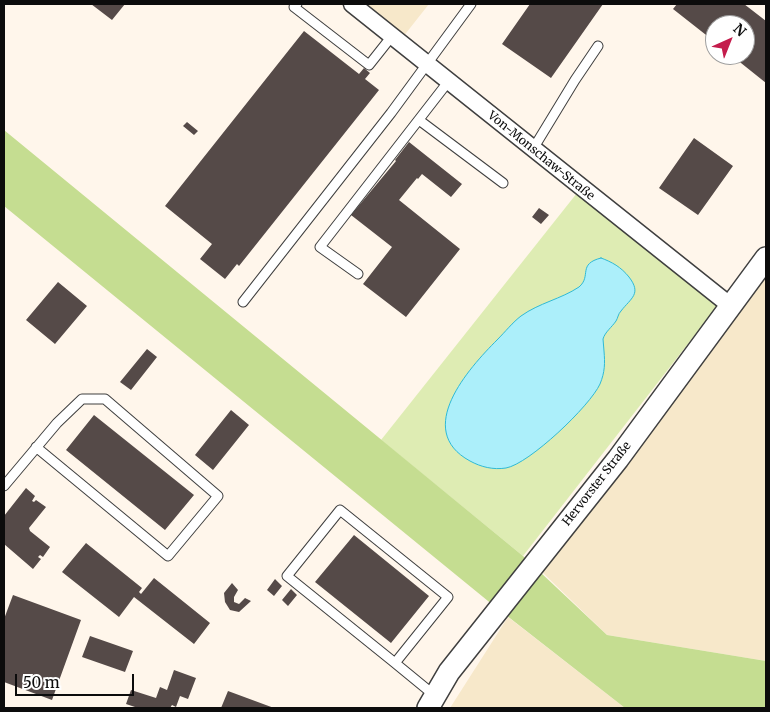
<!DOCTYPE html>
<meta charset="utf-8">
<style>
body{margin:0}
#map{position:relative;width:770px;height:712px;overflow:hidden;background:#fff6eb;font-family:Merriweather,serif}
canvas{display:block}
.frame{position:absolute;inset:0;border:5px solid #0c0c0c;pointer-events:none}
.north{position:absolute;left:705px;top:15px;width:50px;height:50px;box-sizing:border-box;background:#fff;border:1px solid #9e9e9e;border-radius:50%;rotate:44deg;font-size:14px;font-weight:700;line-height:20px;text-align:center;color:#0c0c0c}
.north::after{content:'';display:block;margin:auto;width:18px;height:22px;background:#c41c4c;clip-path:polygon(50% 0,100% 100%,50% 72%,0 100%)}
.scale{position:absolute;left:15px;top:674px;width:119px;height:22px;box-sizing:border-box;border:2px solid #0c0c0c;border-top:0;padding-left:6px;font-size:15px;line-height:18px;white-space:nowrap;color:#0c0c0c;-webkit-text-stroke:4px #fff;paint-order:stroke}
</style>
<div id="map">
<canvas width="770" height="712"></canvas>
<div class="frame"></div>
<div class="north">N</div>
<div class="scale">50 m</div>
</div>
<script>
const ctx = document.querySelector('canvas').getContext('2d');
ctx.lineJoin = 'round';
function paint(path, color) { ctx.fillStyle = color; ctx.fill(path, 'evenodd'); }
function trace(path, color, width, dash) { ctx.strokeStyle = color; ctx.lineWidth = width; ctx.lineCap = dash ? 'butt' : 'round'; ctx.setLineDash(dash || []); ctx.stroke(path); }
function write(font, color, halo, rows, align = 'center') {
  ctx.font = font + ' Merriweather,serif'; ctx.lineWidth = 5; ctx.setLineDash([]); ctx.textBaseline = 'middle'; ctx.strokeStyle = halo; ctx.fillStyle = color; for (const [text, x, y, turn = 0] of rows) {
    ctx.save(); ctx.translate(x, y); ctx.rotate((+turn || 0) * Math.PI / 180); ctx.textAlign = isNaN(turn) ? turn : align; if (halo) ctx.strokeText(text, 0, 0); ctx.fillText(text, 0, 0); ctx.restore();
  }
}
paint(new Path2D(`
 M351 4H429L399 42Z
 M766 274V661L607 635 539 569Z
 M508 617 625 708H450Z`), '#f7e8ca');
paint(new Path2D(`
 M581 188 722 300 523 556 381 440Z`), '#deecb3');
paint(new Path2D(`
 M4 130 523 556 607 635 766 661V708H625L488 601 4 206Z`), '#c5dd91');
const water = new Path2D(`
 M601 258C612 262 621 267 629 277 642 294 631 298 621 311 618 314 618 318 616 321 612 327 605 332 603 339 603 343 604 347 604 351 605 363 605 372 600 384 590 406 529 464 506 468 493 470 481 467 470 461 413 430 469 368 497 340 505 332 513 322 521 316 539 303 561 299 579 287 592 276 577 264 601 258Z`);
paint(water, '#aceffa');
trace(water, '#2fbad5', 1);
paint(new Path2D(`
 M91 4H125L112 20Z
 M530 4H603L551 78 502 44Z
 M677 4H744L766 21V83L731 55H745V25H715V42L673 9Z
 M304 31 359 74 364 68 370 73 365 79 379 90 239 266 237 264 225 279 200 259 212 244 165 206Z
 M187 122 198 131 194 135 183 126Z
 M694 138 733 166 698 215 659 188Z
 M409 142 462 184 451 197 422 174 418 179 417 178 399 200 460 249 406 317 363 284 392 247 351 215 396 161 395 160Z
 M539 208 549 215 541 224 532 217Z
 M58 282 87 306 55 344 26 320Z
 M147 349 157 357 131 390 120 382Z
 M231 410 249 425 213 470 195 455Z
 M94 415 194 495 165 530 66 450Z
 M26 488 35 496 32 501 34 502 36 500 46 507 29 528 30 531 50 547 43 557 40 555 38 557 41 559 33 569 4 544V516Z
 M354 535 429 596 391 643 315 582Z
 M86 543 142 588 139 592 141 594 154 578 210 623 194 644 134 597 119 617 62 572Z
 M275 579 282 586 274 596 267 590Z
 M232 583 238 590 234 597V602L239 604 245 598 251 601 239 612 230 610 225 602 224 593Z
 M291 589 297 595 288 606 282 600Z
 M13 595 81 620 52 700 4 682V619Z
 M90 636 133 651 125 672 82 657Z
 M174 670 196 678 188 699 180 696 176 707 172 705 170 708H138L126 704 131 690 156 698 160 687 167 690Z
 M228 691 274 708H221Z`), '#554a48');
const service = new Path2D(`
 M297 4 294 7 369 65 392 36
 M419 120 503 183
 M533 149 575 80 598 46
 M358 274 320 247 448 82
 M243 302 391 113 471 4
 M4 486 57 423 82 399H105L218 496 168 556 36 447
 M340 510 448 597 395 663 287 576Z
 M395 663 434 695`);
const minor = new Path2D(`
 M352 4 732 307`);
const tertiary = new Path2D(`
 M428 708 449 672 618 459 766 258`);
trace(service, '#3f3f3f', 11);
trace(minor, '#3f3f3f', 19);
trace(tertiary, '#3f3f3f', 24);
trace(service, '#fff', 9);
trace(minor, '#fff', 16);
trace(tertiary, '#fff', 21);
write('12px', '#0c0c0c', '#fff', [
 ["Von-Monschaw-Straße",541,156,39],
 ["Hervorster Straße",597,484,-52]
]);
</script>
